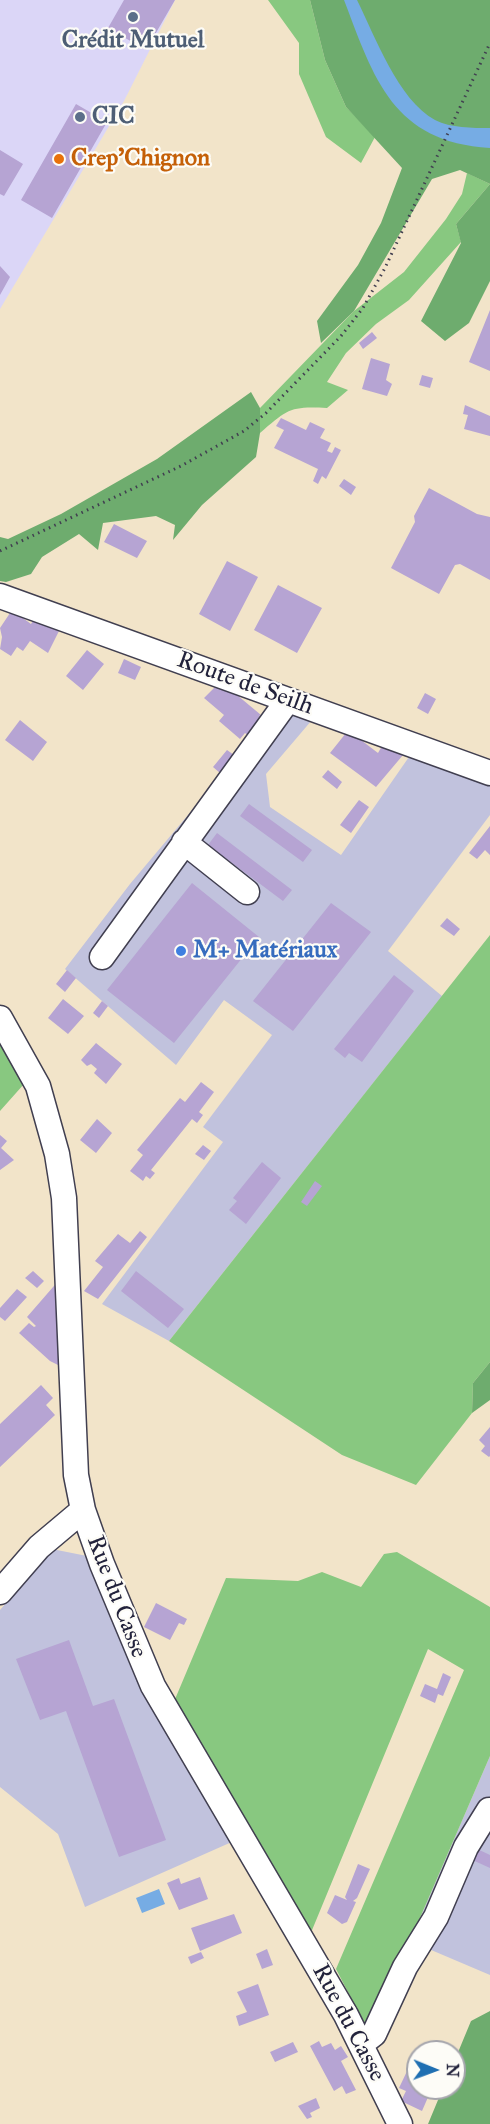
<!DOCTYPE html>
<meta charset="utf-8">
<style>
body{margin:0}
#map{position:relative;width:490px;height:2124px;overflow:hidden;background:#f2e4c9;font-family:"IM FELL Great Primer",serif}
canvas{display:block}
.north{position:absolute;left:406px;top:2040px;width:60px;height:60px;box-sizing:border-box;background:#fdfcf7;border:2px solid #a5a5ac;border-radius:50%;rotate:91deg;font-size:16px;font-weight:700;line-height:24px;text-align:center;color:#22223b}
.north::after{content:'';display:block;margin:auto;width:21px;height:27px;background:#1f6fb2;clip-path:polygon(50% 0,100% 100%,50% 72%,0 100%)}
</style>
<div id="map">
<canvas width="490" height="2124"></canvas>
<div class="north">N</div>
</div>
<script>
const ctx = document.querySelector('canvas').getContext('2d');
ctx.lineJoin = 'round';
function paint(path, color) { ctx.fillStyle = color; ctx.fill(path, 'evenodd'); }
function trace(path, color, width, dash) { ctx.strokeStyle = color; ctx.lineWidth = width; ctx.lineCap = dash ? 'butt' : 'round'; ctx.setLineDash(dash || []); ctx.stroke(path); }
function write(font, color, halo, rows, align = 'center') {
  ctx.font = font + ' "IM FELL Great Primer",serif'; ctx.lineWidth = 4.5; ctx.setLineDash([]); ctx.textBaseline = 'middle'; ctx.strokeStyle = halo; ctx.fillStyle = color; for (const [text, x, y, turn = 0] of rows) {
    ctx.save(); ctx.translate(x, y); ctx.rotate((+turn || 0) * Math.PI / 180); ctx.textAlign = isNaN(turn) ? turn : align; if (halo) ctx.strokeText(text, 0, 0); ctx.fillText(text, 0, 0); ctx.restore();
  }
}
paint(new Path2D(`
 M0 0H175L124 101 0 309Z`), '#dbd6f7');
paint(new Path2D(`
 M277 709 312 720 266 774 270 807 341 855 411 754 490 784V815L388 951 442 996 169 1341 102 1304 223 1142 203 1127 272 1035 224 1000 176 1065 65 969 130 884Z
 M52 1549 87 1556 130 1665 164 1727 234 1841 85 1907 58 1834 0 1787V1610Z
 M490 1756V1975L410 1941Z`), '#c1c2dd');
paint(new Path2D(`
 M268 0H310L325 60 346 107 375 137 361 163 326 137 299 74V43Z
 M467 173 490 184 456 224 461 242 409 300 376 324 346 353 327 382 348 390 327 408C290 406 288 409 260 433V408L354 311 404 272 446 219 462 194Z
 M490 935V1362L473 1383 472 1413 416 1485 342 1455 169 1341Z
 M0 1037 24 1084 0 1111Z
 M397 1552 490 1607V1756L410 1941 366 2027 336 1969 464 1670 428 1649 310 1935 173 1704 226 1578 298 1581 322 1572 361 1587 384 1554Z`), '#88c880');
paint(new Path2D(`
 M310 0H490V281L469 323 445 341 421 321 461 243 456 224 490 184 460 170 432 179 354 311 321 343 317 321 358 265 381 223 402 168 346 107 325 60Z
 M251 392 260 408V433L256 457 202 505 173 540 175 525 156 516 103 523 98 550 79 534 42 557 31 574 6 582 0 581V537L8 539 61 514 157 459Z
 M490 1362V1400L472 1413 473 1383Z
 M490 2011V2124H428L443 2088H454V2062L471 2021Z`), '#6eac6e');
paint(new Path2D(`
 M344 0H357C375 36 398 100 435 120 451 128 472 128 490 128V148C393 142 374 79 344 0Z
 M159 1889 165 1904 142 1913 136 1898Z`), '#76ace4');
paint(new Path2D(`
 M124 0H175L146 50 108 28Z
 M76 104 107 122 52 218 21 200Z
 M0 150 23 164 4 196 0 194Z
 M0 266 10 277 0 295Z
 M490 310V371L469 362Z
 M372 332 377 338 363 349 359 343Z
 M371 358 390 364 386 380 392 384 387 396 362 389Z
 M422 375 433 378 430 388 419 385Z
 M465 405 490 416V436L464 429 468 415 463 414Z
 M281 418 306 430 310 422 325 429 320 438 331 443 327 451 332 453 335 447 341 450 326 479 322 476 318 484 313 481 318 469 274 448 284 430 276 426Z
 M344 479 356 487 351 495 339 486Z
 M429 488 477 514 490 517V580L460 564 455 565 439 594 391 568 415 522 414 516Z
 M114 524 147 541 137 558 104 542Z
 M227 561 258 577 230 631 199 614Z
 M278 585 322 608 297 653 254 630Z
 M12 610 31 624 34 619 59 631 48 653 30 641 23 651 17 647 11 656 0 649 2 637 0 628Z
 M87 650 104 664 83 690 66 676Z
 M124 659 141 667 135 680 118 673Z
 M215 687 237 695 261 715 259 716 264 720 250 737 245 733 240 739 219 721 224 715 204 698Z
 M425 693 436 699 428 714 417 708Z
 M20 720 47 742 33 761 5 740Z
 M346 733 357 737 378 753 382 746 403 755 376 787 330 753Z
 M227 750 234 755 220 773 213 767Z
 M328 770 342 782 337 789 322 777Z
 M359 800 369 807 351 833 340 825Z
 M249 804 312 850 303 862 240 816Z
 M490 826V855L485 850 477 859 469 853Z
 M217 833 292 890 283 901 208 845Z
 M192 883 259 937 174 1043 107 990Z
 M331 903 371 932 293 1031 253 1001Z
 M447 918 460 929 454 936 440 926Z
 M67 970 76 978 65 992 56 984Z
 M394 975 414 991 362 1062 349 1053 345 1058 334 1049Z
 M63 999 84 1016 68 1034 48 1018Z
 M102 1001 108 1006 99 1018 93 1013Z
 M96 1043 122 1064 106 1084 94 1073 97 1069 91 1064 87 1066 81 1060Z
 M201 1082 214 1092 199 1112 203 1115 197 1123 192 1119 151 1170 155 1173 150 1179 146 1176 143 1181 130 1171 143 1155 137 1150 180 1098 185 1102Z
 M97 1119 112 1133 96 1153 80 1140Z
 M0 1135 7 1141 1 1148 14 1160 0 1170Z
 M203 1145 211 1151 204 1160 195 1154Z
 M262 1162 281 1178 246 1224 229 1210 237 1201 233 1198Z
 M315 1181 322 1186 307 1206 301 1202Z
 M140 1231 147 1237 98 1299 84 1291 103 1267 95 1261 118 1234 130 1243Z
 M33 1271 44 1281 37 1288 25 1278Z
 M136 1271 184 1309 168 1328 121 1291Z
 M60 1279 62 1367 50 1361 19 1333 29 1323 34 1327 36 1326 27 1317Z
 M17 1289 27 1297 5 1321 0 1317V1308Z
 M41 1385 53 1398 46 1405 55 1415 0 1467V1424Z
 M490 1427V1456L489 1457 481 1451 485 1446 479 1440Z
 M156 1603 187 1619 184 1625 179 1623 170 1640 144 1627Z
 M69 1640 93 1706 114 1699 166 1840 119 1857 66 1711 40 1720 16 1659Z
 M443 1673 451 1677 443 1696 438 1694 435 1703 420 1696 425 1684 437 1689Z
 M473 1847 490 1855V1868L468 1858Z
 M358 1864 370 1869 357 1898 353 1901 356 1902 347 1922 342 1924 327 1913 335 1895 347 1900 345 1897Z
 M200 1877 208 1899 179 1910 167 1883 179 1878 181 1884Z
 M234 1914 242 1933 200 1951 191 1928Z
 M267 1949 273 1965 262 1969 256 1954Z
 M201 1952 204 1958 191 1964 188 1957Z
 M258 1984 269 2015 239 2026 236 2016 247 2012 237 1992Z
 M319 2041 322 2047 331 2043 335 2050 341 2046 348 2057 341 2061 356 2090 346 2094 342 2086 334 2091 310 2046Z
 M293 2042 298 2052 275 2062 270 2052Z
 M419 2046 432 2052H418V2088H432L422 2111 401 2101 406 2091 399 2088Z
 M316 2098 320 2108 310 2113 312 2117 307 2119 298 2106Z`), '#b6a4d3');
const minor = new Path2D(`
 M0 596 490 773
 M184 842 247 892
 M102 957 288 700
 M0 1018 38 1086 57 1154 64 1198 76 1475 83 1510 102 1564 153 1686 346 2015 400 2124
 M0 1592 39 1547 83 1510
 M361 2044 374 2034 405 1967 436 1917 466 1847 489 1810`);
trace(minor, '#413f50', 27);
trace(new Path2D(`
 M0 551 181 466 244 431 266 413 341 336 363 308 385 268 490 43`), '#413f50', 3, [1.5, 4.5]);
trace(minor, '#fff', 24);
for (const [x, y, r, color] of [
 [133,17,6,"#5c6f8a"],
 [80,117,6,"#5c6f8a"],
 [59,159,6,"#e8710a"],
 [181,951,6,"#3f7fe0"]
]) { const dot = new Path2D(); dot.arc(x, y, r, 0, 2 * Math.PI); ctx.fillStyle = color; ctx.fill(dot); trace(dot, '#fdfcf7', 2); }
write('bold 24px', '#4e5e75', '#fdfcf7', [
 ["Crédit Mutuel",133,41],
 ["CIC",92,117,"left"]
]);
write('bold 24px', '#c56008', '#fdfcf7', [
 ["Crep'Chignon",71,159]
], 'left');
write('24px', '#22223b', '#fdfcf7', [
 ["Route de Seilh",245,684,20],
 ["Rue du Casse",116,1597,69],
 ["Rue du Casse",348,2023,62]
]);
write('bold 24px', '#366cbe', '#fdfcf7', [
 ["M+ Matériaux",193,951]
], 'left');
</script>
